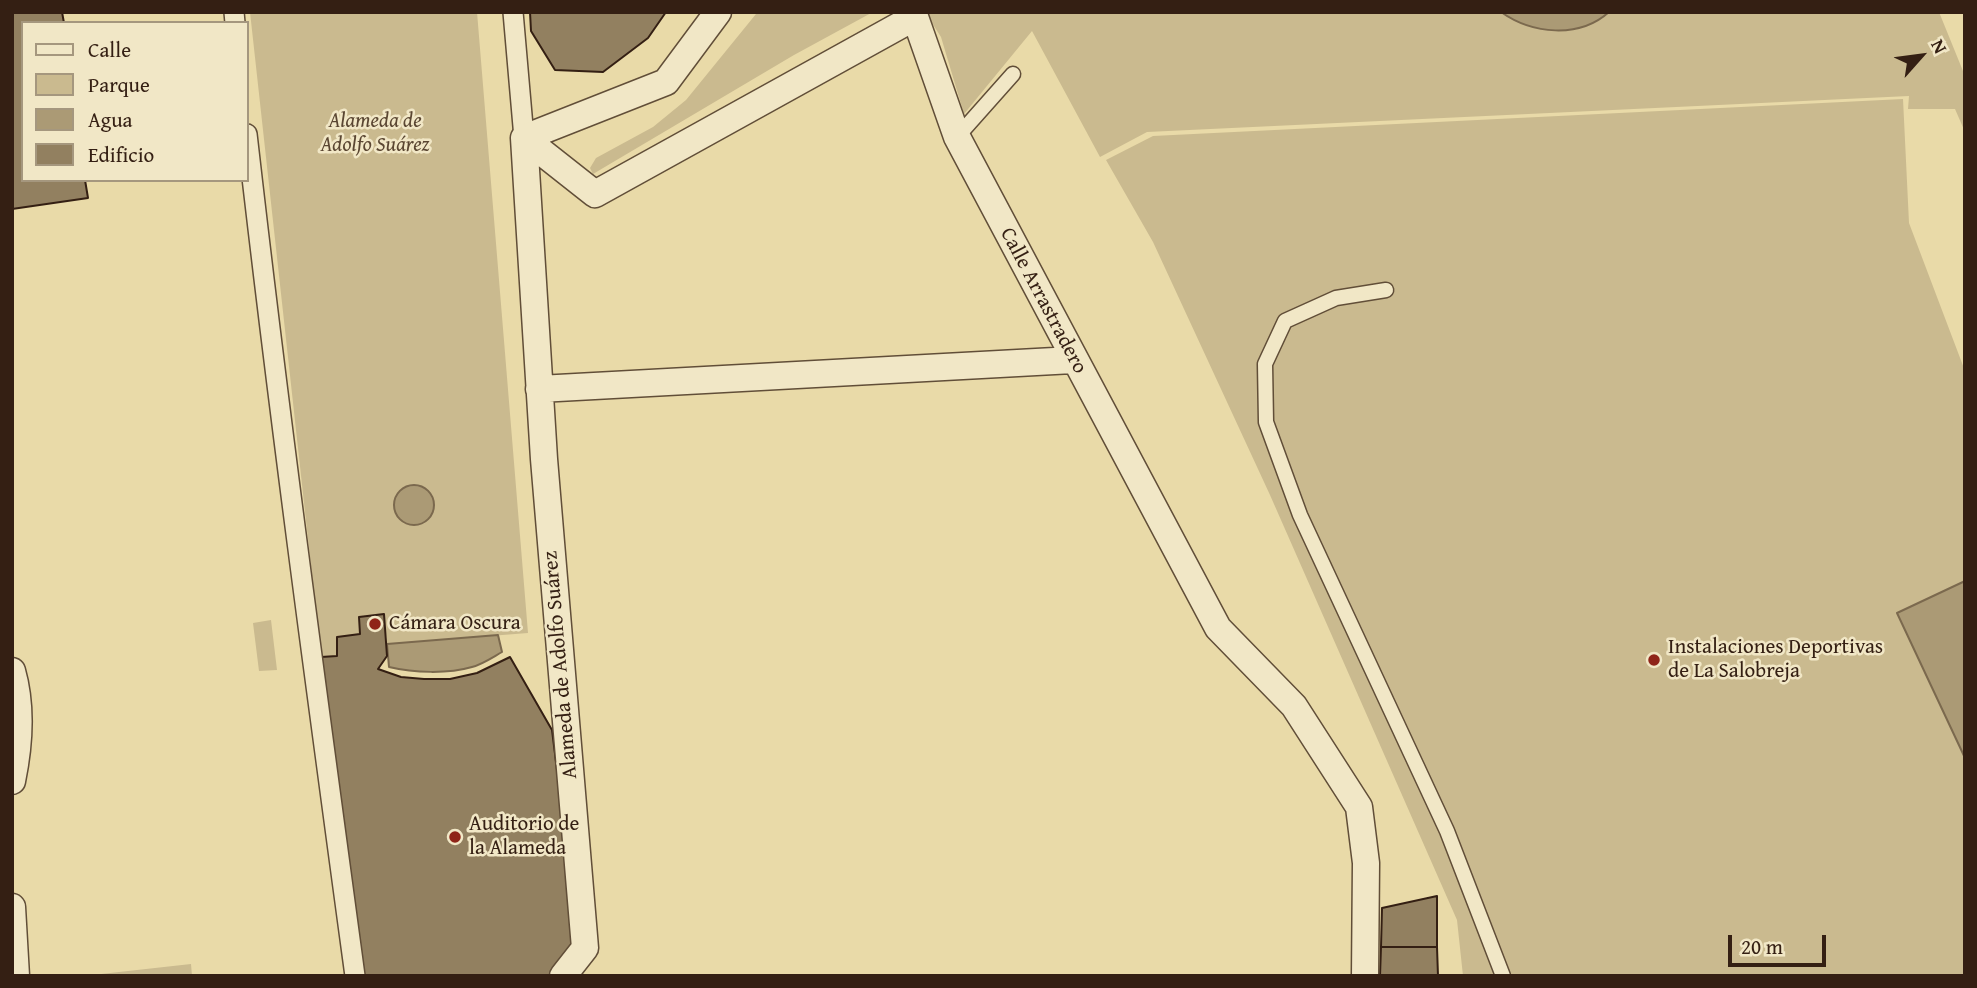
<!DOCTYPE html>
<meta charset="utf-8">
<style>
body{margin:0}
#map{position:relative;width:1977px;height:988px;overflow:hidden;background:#e9daa8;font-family:"Gentium Book Plus",serif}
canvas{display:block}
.frame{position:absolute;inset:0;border:14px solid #341f13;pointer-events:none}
.legend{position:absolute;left:21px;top:21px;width:228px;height:161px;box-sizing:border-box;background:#f1e7c6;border:2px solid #a5977e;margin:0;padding:9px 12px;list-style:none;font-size:21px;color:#341f13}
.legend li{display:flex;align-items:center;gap:14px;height:35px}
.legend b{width:35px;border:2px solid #a5977e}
.north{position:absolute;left:1886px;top:21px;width:70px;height:70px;-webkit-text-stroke:5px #f1e7c6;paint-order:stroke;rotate:62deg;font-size:19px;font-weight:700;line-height:28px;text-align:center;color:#341f13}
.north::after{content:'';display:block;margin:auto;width:24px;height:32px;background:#341f13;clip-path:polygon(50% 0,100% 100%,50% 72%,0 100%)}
.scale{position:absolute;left:1728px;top:935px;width:98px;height:32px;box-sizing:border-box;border:4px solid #341f13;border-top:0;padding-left:9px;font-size:21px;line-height:24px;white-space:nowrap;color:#341f13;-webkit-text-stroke:5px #f1e7c6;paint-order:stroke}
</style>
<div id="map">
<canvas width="1977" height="988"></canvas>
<div class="frame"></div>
<ul class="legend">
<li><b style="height:9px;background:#f1e7c6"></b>Calle</li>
<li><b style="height:19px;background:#caba8f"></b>Parque</li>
<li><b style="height:19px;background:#ab9a75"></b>Agua</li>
<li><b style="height:19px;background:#928060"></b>Edificio</li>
</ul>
<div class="north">N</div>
<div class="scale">20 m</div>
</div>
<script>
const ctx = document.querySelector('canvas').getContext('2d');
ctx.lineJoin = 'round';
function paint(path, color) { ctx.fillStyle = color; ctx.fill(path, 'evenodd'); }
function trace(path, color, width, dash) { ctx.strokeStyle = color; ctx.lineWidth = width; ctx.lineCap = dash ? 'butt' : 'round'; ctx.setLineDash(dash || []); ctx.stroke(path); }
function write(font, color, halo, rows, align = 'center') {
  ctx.font = font + ' "Gentium Book Plus",serif'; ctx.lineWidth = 5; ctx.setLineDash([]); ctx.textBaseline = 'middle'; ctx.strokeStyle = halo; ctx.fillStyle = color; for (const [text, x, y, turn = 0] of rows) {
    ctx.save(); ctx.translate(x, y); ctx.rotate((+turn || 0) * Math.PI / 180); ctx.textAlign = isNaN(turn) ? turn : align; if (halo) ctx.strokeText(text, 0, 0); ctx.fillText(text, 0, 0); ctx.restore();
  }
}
paint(new Path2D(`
 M250 12H477L528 633 387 644 384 614 360 617V634L338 637 337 656 321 657Z
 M761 12H873L794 55 593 174 590 168 596 158 653 127 686 100 756 14Z
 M925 12H1939L1965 76V132L1955 109H1908L1909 96 1147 132 1100 157 1032 31 964 114 941 37Z
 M1903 99 1909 223 1965 371V976H1463L1457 920 1270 495 1153 242 1106 160 1153 136Z
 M271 620 277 670 259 671 253 623Z
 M191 964 192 976H83Z`), '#caba8f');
const water = new Path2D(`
 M1501 12H1609C1579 39 1532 34 1501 12Z
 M394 505a20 20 0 1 1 40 0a20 20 0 1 1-40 0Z
 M1965 581V758L1897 613Z
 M498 635 502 652C493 657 483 664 472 667 448 674 414 673 389 667L387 644Z`);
paint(water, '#ab9a75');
trace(water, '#7b694e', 2);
const building = new Path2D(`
 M12 12H62L64 23H23V180H85L88 198 12 209Z
 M530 12H666L648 38 603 72 555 70 531 31Z
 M384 614 387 656 378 669 401 677 424 679H450L477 673 510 657 552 730 579 944 554 976H364L321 657 337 656V637L360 634 359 617Z
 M1437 896V947H1381L1382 908Z
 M1381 947H1437L1438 976H1380Z`);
paint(building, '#928060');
trace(building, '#341f13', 2);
const service = new Path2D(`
 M957 137 1013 74
 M1386 290 1336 298 1285 321 1265 364 1266 422 1300 515 1447 831 1503 976`);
const pedestrian = new Path2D(`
 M234 12 235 23
 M513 12 524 138
 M247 134C279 415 317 695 355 976`);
const minor = new Path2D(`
 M524 138 595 194 915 17 957 137 1218 628 1294 706 1359 807 1366 863 1365 976
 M524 138 544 459 585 948 563 976
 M524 138 666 82 718 12
 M539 389 1073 360
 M12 671C22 706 19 747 12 781
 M12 907 16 976`);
trace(service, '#614e38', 17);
trace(pedestrian, '#614e38', 22);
trace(minor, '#614e38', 29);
trace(service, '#f1e7c6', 14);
trace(pedestrian, '#f1e7c6', 19);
trace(minor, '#f1e7c6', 26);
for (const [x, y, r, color] of [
 [375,624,7,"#8f2418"],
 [1654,660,7,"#8f2418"],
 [455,837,7,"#8f2418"]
]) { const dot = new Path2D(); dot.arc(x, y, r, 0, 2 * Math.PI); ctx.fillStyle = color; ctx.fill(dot); trace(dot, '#f1e7c6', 2.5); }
write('italic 21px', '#5a4632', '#f1e7c6', [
 ["Alameda de",375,122],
 ["Adolfo Suárez",375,146]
]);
write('21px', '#341f13', '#f1e7c6', [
 ["Calle Arrastradero",1043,301,62],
 ["Alameda de Adolfo Suárez",561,665,-95]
]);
write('21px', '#341f13', '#f1e7c6', [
 ["Cámara Oscura",389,624],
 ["Instalaciones Deportivas",1668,648],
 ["de La Salobreja",1668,672],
 ["Auditorio de",469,825],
 ["la Alameda",469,849]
], 'left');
</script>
